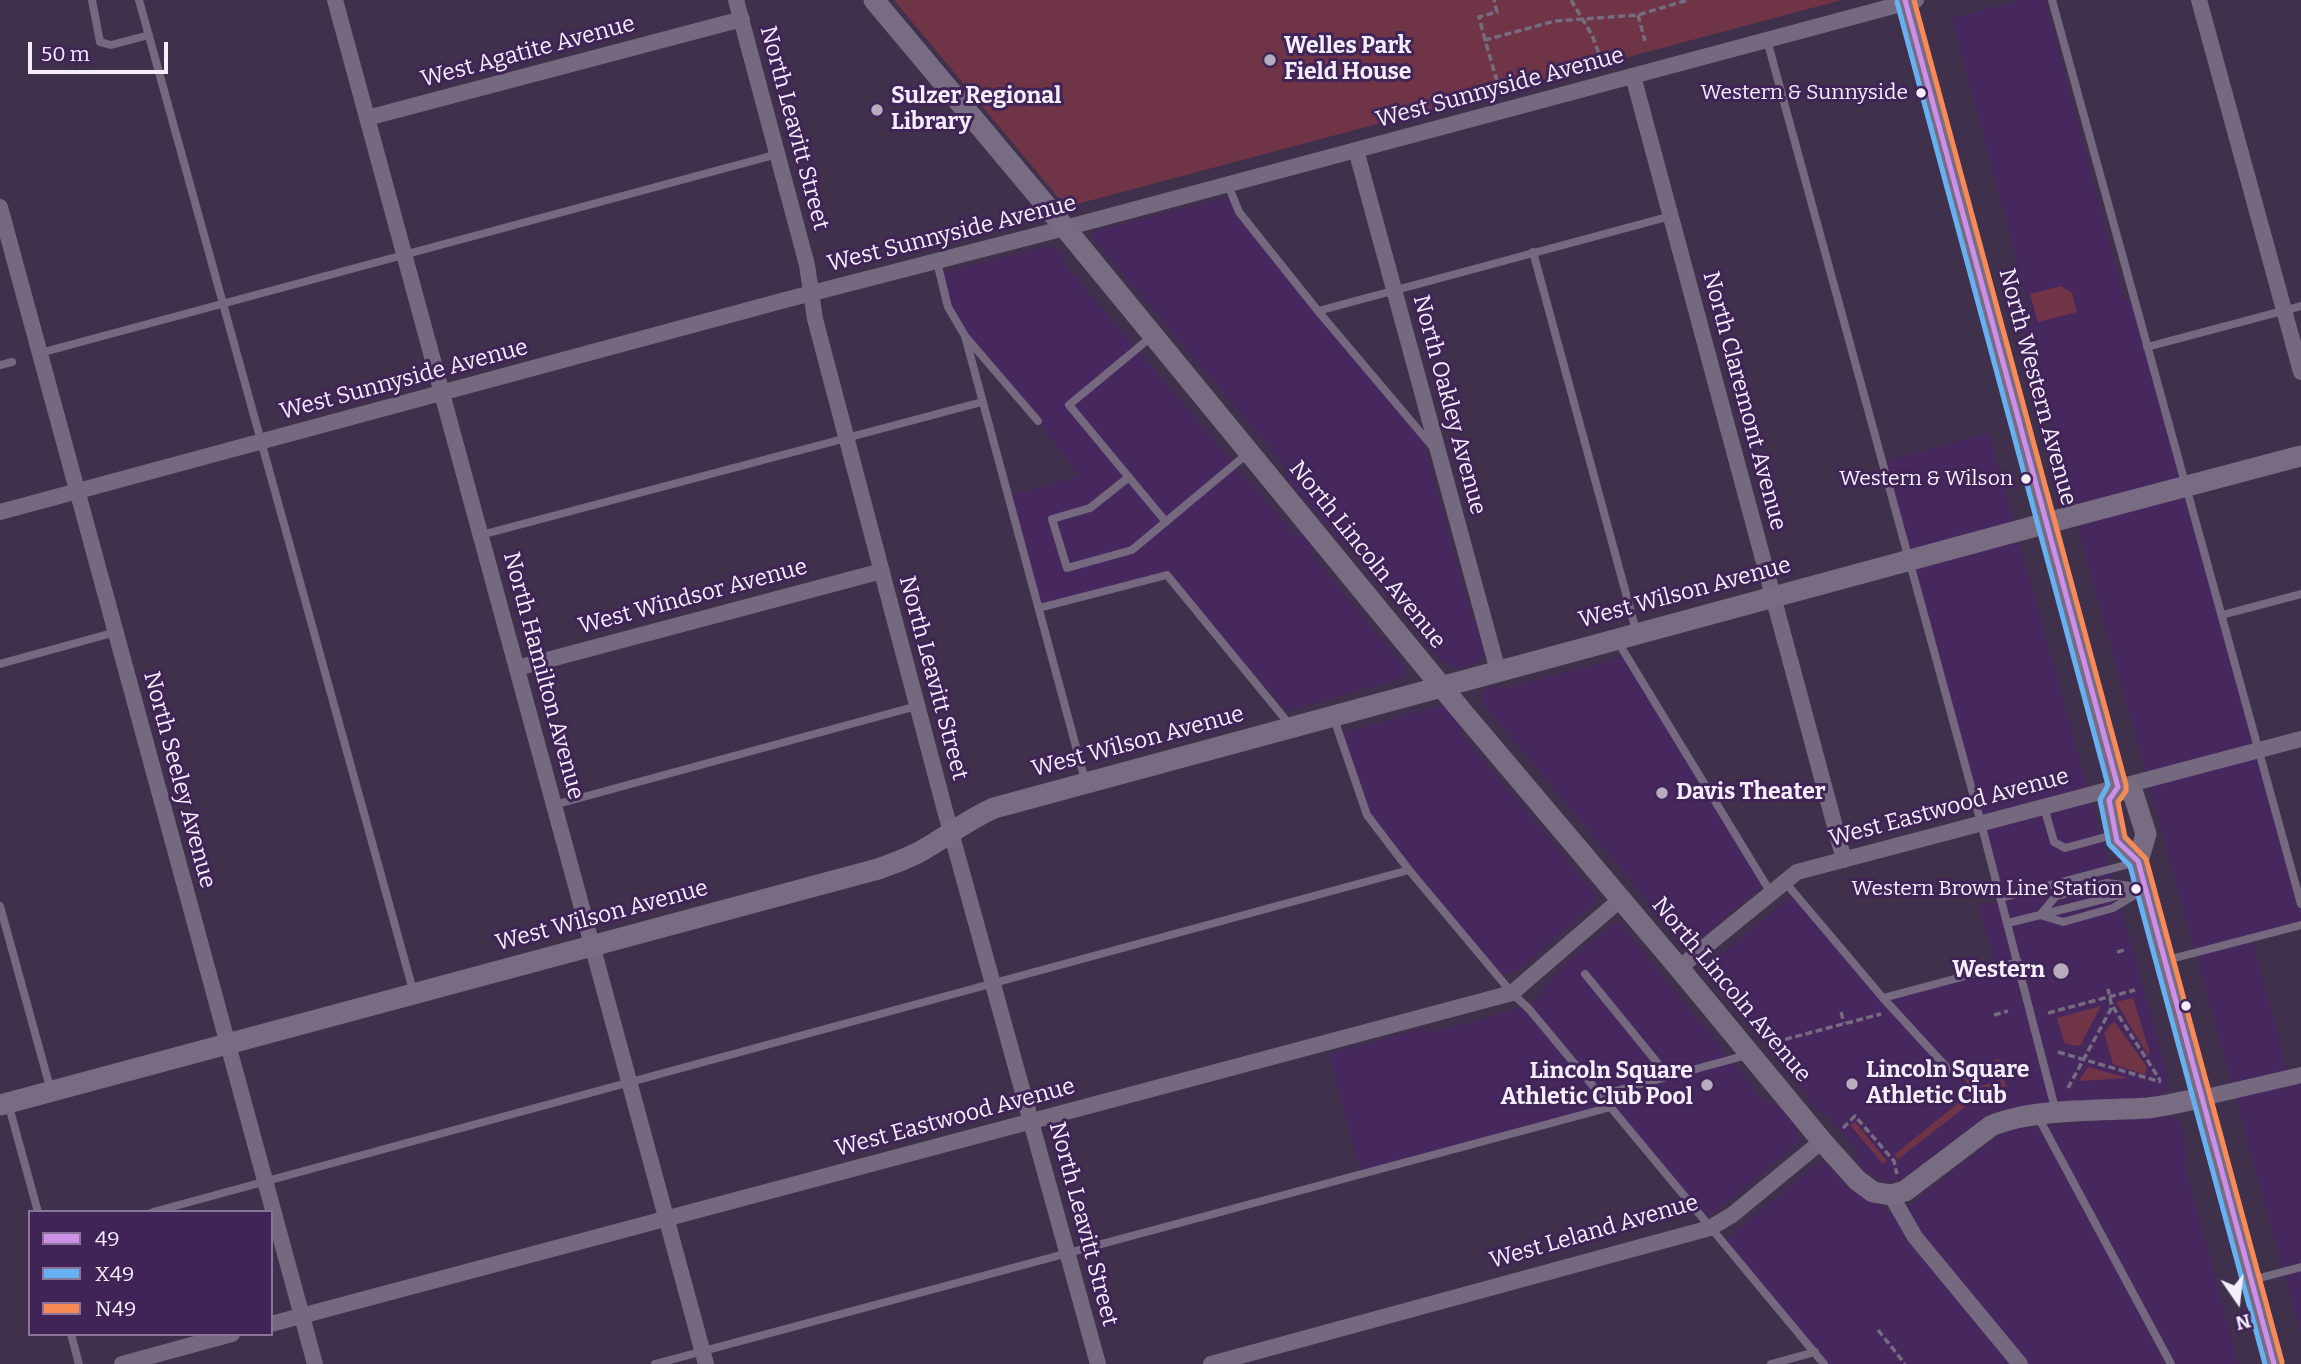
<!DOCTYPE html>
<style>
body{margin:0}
#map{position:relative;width:2301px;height:1364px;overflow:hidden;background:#3f304c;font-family:Bitter,serif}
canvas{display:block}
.legend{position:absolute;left:28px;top:1210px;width:245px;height:126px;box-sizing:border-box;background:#402458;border:2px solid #887599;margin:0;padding:9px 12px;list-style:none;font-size:21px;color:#f4eefb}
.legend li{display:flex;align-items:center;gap:14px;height:35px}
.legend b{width:35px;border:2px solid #887599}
.north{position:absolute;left:2203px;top:1266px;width:70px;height:70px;-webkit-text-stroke:5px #402458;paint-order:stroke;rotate:166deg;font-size:19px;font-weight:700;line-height:28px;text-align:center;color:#f4eefb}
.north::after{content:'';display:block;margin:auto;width:24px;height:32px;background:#f4eefb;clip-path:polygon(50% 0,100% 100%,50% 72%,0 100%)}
.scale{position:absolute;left:28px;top:42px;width:140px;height:32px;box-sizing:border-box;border:4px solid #f4eefb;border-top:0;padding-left:9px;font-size:21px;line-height:24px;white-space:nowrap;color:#f4eefb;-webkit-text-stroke:5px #402458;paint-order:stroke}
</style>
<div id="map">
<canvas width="2301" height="1364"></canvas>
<ul class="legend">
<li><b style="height:9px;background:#ce8fe9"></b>49</li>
<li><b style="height:9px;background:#66b1f2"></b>X49</li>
<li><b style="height:9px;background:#f98a56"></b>N49</li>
</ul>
<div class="north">N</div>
<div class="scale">50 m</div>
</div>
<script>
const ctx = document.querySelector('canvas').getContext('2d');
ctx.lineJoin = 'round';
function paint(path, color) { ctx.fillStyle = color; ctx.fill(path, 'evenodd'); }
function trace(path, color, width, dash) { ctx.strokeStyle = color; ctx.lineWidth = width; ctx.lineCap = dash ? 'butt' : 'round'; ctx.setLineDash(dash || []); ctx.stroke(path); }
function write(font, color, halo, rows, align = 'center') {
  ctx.font = font + ' Bitter,serif'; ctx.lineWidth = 6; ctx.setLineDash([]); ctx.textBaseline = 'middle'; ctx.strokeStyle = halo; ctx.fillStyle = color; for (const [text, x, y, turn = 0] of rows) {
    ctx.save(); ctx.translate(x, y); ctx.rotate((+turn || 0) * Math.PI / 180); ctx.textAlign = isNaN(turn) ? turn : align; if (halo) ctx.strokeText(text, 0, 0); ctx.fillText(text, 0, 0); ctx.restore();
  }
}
paint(new Path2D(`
 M2021 0H2045L2125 301 2131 300 2301 904V925L2252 938 2291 1083 2301 1080V1334L2023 328 2034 324 1952 18Z
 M1232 196 1239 212 1421 433 1472 619 1481 627 1486 654 1476 663 1456 668 1441 661 1434 652 1432 642 1356 549 1344 545 1285 476 1286 467 1091 236 1095 231Z
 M1045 247H1050L1060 253 1065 265 1295 535H1303L1312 546 1311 554 1407 670 1406 677 1287 711 1167 575 1039 608 1008 496 1080 476 1038 421 965 336 948 307 940 274Z
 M1989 433 2169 1080 2165 1092 2153 1098 2032 1106 1994 1112 1986 1116 1905 1179 1886 1182 1873 1176 1862 1168 1854 1158 1860 1153 1824 1113 1818 1112 1809 1102 1808 1096 1709 974V970L1711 963 1794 894 1883 998 1996 968 1979 906 2001 900 1882 462Z
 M1627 656 1765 884 1703 936 1689 944 1682 942 1482 702 1483 693 1489 688 1497 686 1508 688Z
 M1444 706 1460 724 1462 735 1597 896 1598 900 1517 971 1509 974H1496L1367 815 1340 734 1431 708Z
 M1616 922 1622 926 1764 1101 1779 1107 1794 1123 1799 1137 1795 1145 1710 1216 1702 1218 1611 1107 1361 1174 1329 1054 1421 1029 1436 1032 1527 1006 1535 1000 1565 963Z
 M2166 1116 2176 1117 2180 1121 2187 1154 2184 1162 2239 1364H1824L1721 1242 1731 1236 1818 1163 1825 1162 1848 1188 1867 1200 1879 1204 1889 1214 1912 1203 2001 1134 2016 1128Z`), '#46285f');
paint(new Path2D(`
 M894 0H1842L1066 207Z
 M2061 286 2072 293 2077 312 2038 322 2030 294Z
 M2133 998 2149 1050V1057L2116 1002Z
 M2101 1006 2080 1046 2065 1044 2057 1018Z
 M2114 1021 2147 1067 2145 1075 2113 1064 2104 1033Z
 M1997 1059 2000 1060 2006 1087 1982 1094 1898 1159 1894 1155 1973 1091 1960 1073 1969 1067 1971 1068 1978 1087 1999 1080 1994 1061Z
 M2088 1067 2129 1078 2079 1081Z
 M1855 1122 1887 1161 1883 1164 1850 1125Z`), '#6f3446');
trace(new Path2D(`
 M1571 0 1592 35 1599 54
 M1638 15 1645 41
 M1485 40 1479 17 1497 12 1494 0
 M1497 81 1485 40 1555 21 1638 15 1688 0
 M2117 952 2124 950
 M2113 1007 2160 1080
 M1841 1012 1844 1023
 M2048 1013 2135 990
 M1994 1015 2008 1011
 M1775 1042 1881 1014
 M2058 1052 2161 1082
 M2068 1088 2112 1007 2108 989
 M1843 1128 1855 1116 1894 1161 1897 1174
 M1878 1330 1905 1364`), '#756c7f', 3.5, [7, 3.5]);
trace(new Path2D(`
 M92 0 100 42 111 45 149 35
 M139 0 414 994
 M2052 0 2301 904
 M1767 40 1981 823 2056 1112
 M1228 185 1239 212 1318 311 1432 446
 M1533 252 1637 634
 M937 262 948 307 965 336 1038 421
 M1318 311 1671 216
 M965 336 1085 780
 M1151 337 1069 405 1166 522
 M2147 347 2301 306
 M40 353 778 154
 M0 365 12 362
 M1129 477 1090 508 1052 519 1067 568 1132 550 1247 454
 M481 535 982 402
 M1039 608 1167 575 1290 725
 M2222 615 2301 594
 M1618 642 1771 893
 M0 664 116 632
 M1333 716 1367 815 1409 870 1512 993 1529 1009 1824 1364
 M554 805 917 706
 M2044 807 2054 842 2065 848 2113 835
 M1785 882 1883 998 1950 1071
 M2107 883 2146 888 2113 908 2063 922 2040 915 2056 896Z
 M2001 898 2137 862
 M0 906 51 1091
 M2008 923 2136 891
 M2167 960 2301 925
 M1585 974 1669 1077
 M1883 998 2018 962
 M1601 1095 1747 1055
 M8 1103 38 1212
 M2037 1115 2171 1364
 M153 1212 1409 870
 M2252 1280 2301 1267
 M71 1334 79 1364
 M655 1364 1611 1107
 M1771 1364 1815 1352`), '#74697f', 8);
trace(new Path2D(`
 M335 0 706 1364
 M736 0 807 265 815 319 944 807 1098 1364
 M2199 0 2301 372
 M1633 76 1844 860
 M367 118 742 19
 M1356 150 1498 671
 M0 207 315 1364
 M0 512 785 300 1065 228 1916 0
 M517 668 882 571
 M1679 968 1797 872 2301 739
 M2202 1098 2301 1075
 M1891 1195 1915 1237 2020 1364
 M271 1324 1512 993 1621 899
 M122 1364 232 1334
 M1211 1364 1710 1228 1732 1215 1822 1141`), '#74697f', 16);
trace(new Path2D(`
 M874 0 1065 228 1460 709 1679 968 1822 1141 1857 1180 1873 1192 1891 1195 1905 1191 1991 1126C2033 1108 2102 1111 2148 1108 2166 1106 2184 1101 2202 1098
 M1905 0 2118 787 2109 800 2117 841 2138 861 2274 1364
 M2118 787 2133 793 2146 834 2138 861
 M0 1105 878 869C895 863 912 857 928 847 950 834 971 818 994 808L2047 523 2301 456`), '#786c83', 21);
trace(new Path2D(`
 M1905 0 2118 787 2109 800 2117 841 2138 861 2274 1364`), '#ce8fe9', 5);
trace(new Path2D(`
 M1897 2 2108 785 2100 800 2109 844 2130 866 2265 1364`), '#66b1f2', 5);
trace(new Path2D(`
 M1914 0 2126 785V791L2118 802 2125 837 2146 859 2282 1362`), '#f98a56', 5);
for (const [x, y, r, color] of [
 [1270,60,7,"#b5acbe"],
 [1921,93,6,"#f4eefb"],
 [877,110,7,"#b5acbe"],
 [2026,479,6,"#f4eefb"],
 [1662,793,7,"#b5acbe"],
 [2136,889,6,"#f4eefb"],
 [2061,971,9,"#b5acbe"],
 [2186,1006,6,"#f4eefb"],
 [1852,1084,7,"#b5acbe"],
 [1707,1085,7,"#b5acbe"]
]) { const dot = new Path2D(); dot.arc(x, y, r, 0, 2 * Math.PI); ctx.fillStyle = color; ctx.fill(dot); trace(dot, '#402458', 2.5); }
write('21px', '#f4eefb', '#402458', [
 ["Western & Sunnyside",1908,93],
 ["Western & Wilson",2013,479],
 ["Western Brown Line Station",2123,889]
], 'right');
write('bold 23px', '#f4eefb', '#402458', [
 ["Welles Park",1284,47],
 ["Field House",1284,73],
 ["Sulzer Regional",891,97],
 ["Library",891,123],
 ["Davis Theater",1676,793],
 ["Western",2045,971,"right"],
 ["Lincoln Square",1866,1071],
 ["Athletic Club",1866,1097],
 ["Lincoln Square",1693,1072,"right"],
 ["Athletic Club Pool",1693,1098,"right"]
], 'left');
write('23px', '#f4eefb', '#402458', [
 ["West Agatite Avenue",528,52,-15],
 ["West Sunnyside Avenue",1500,88,-15],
 ["North Leavitt Street",794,128,75],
 ["West Sunnyside Avenue",952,234,-14],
 ["West Sunnyside Avenue",404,380,-15],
 ["North Western Avenue",2037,387,75],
 ["North Claremont Avenue",1744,401,75],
 ["North Oakley Avenue",1449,405,75],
 ["North Lincoln Avenue",1367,555,51],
 ["West Wilson Avenue",1685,593,-15],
 ["West Windsor Avenue",693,597,-15],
 ["North Hamilton Avenue",543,676,75],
 ["North Leavitt Street",933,678,75],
 ["West Wilson Avenue",1138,742,-15],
 ["North Seeley Avenue",179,780,75],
 ["West Eastwood Avenue",1949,808,-15],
 ["West Wilson Avenue",602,916,-15],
 ["North Lincoln Avenue",1731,990,50],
 ["West Eastwood Avenue",955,1118,-15],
 ["North Leavitt Street",1083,1224,75],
 ["West Leland Avenue",1594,1232,-16]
]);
</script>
